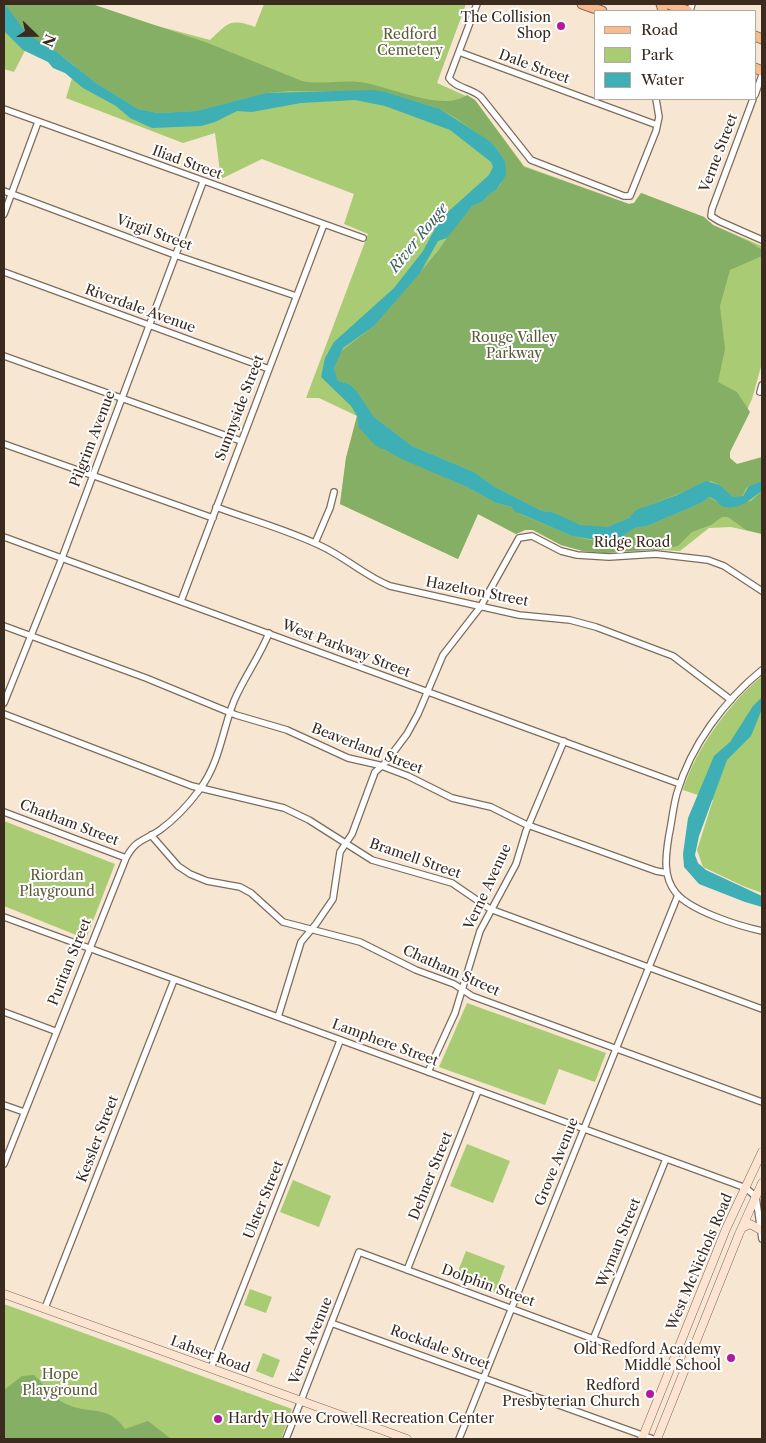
<!DOCTYPE html>
<style>
body{margin:0}
#map{position:relative;width:766px;height:1443px;overflow:hidden;background:#f7e6d1;font-family:"Libre Caslon Text",serif}
canvas{display:block}
.frame{position:absolute;inset:0;border:5px solid #3b2a1e;pointer-events:none}
.legend{position:absolute;left:594px;top:10px;width:162px;height:90px;box-sizing:border-box;background:#fff;border:1px solid #b1aaa5;margin:0;padding:6px 9px;list-style:none;font-size:15px;color:#3b2a1e}
.legend li{display:flex;align-items:center;gap:10px;height:25px}
.legend b{width:25px;border:1px solid #b1aaa5}
.north{position:absolute;left:10px;top:10px;width:50px;height:50px;-webkit-text-stroke:4px #fff;paint-order:stroke;rotate:112deg;font-size:14px;font-weight:700;line-height:20px;text-align:center;color:#3b2a1e}
.north::after{content:'';display:block;margin:auto;width:18px;height:22px;background:#3b2a1e;clip-path:polygon(50% 0,100% 100%,50% 72%,0 100%)}
</style>
<div id="map">
<canvas width="766" height="1443"></canvas>
<div class="frame"></div>
<ul class="legend">
<li><b style="height:6px;background:#fabb8c"></b>Road</li>
<li><b style="height:14px;background:#a9cb74"></b>Park</li>
<li><b style="height:14px;background:#3eafb5"></b>Water</li>
</ul>
<div class="north">N</div>
</div>
<script>
const ctx = document.querySelector('canvas').getContext('2d');
ctx.lineJoin = 'round';
function paint(path, color) { ctx.fillStyle = color; ctx.fill(path, 'evenodd'); }
function trace(path, color, width, dash) { ctx.strokeStyle = color; ctx.lineWidth = width; ctx.lineCap = dash ? 'butt' : 'round'; ctx.setLineDash(dash || []); ctx.stroke(path); }
function write(font, color, halo, rows, align = 'center') {
  ctx.font = font + ' "Libre Caslon Text",serif'; ctx.lineWidth = 4; ctx.setLineDash([]); ctx.textBaseline = 'middle'; ctx.strokeStyle = halo; ctx.fillStyle = color; for (const [text, x, y, turn = 0] of rows) {
    ctx.save(); ctx.translate(x, y); ctx.rotate((+turn || 0) * Math.PI / 180); ctx.textAlign = isNaN(turn) ? turn : align; if (halo) ctx.strokeText(text, 0, 0); ctx.fillText(text, 0, 0); ctx.restore();
  }
}
paint(new Path2D(`
 M4 4 139 21 210 40C228 23 230 18 255 27L264 4H466L437 83 475 100 524 166 629 204 634 203 641 193 704 217 713 225 762 246V363L752 399 726 456 730 471 762 460V534L731 527 709 528 680 551 644 549 605 553 583 551 561 545 533 530H525L516 534 478 514 458 559 340 504 346 458 357 416 319 398H306L368 234 344 224 354 194 262 159 221 179 215 133 183 143 66 98 76 65 32 37 14 72 4 69Z
 M762 676V893L743 886 703 867 697 850 713 800 683 790C695 750 730 702 762 676Z
 M4 821 115 864 86 939 4 906Z
 M467 1003 606 1053 595 1082 559 1069 545 1105 439 1067Z
 M467 1144 510 1161 493 1203 450 1186Z
 M293 1180 331 1196 319 1227 280 1212Z
 M466 1251 505 1266 495 1293 455 1279Z
 M250 1289 272 1297 266 1313 244 1305Z
 M4 1304 292 1409 281 1439H4Z
 M263 1353 280 1360 273 1378 256 1371Z`), '#a9cb74');
paint(new Path2D(`
 M4 4H92L208 43 302 81C321 85 340 80 359 82 388 85 442 113 467 95L475 100 524 167 629 204 634 203 641 193 704 217 713 225 750 242 762 250V256L730 270 720 306 725 349 718 382 737 392 750 412 730 452V458L737 464 762 457V481C758 483 753 484 749 486 741 491 748 498 733 497L720 485 711 481 642 508 629 518 607 527H589L572 522 552 512 542 511 495 487 474 472 412 446 374 417 356 390 349 384 338 381 334 368 340 352 374 326 438 251 462 216 472 206 482 202 486 196 497 189 501 184 505 161 493 144 454 117 440 109 386 92 290 91 267 93 197 111 158 113 138 109 96 83 57 52 28 39 14 23 4 8Z
 M357 416 361 430 384 450 467 487 496 503 512 507 520 514 572 536 590 540 615 541 635 528 647 526 701 503 709 497 722 505 751 501 762 491V534L746 530 728 517H722L711 525 692 532 678 546 665 549 605 553 583 551 561 545 533 530H525L516 534 478 514 458 559 340 504 346 458Z
 M34 1375C44 1384 55 1399 66 1404 90 1415 108 1404 125 1429L148 1421 171 1439H4V1390L22 1376Z`), '#86af66');
paint(new Path2D(`
 M4 8 11 16 13 27 24 40 41 44 57 52 96 83 138 109 158 113 197 111 266 93 373 90 386 92 440 109 485 138 493 144 505 161 506 175 497 189 486 197 482 202 472 206 447 238 438 241 420 273 374 326 343 348 334 368 338 381 349 384 356 390 374 417 412 446 474 472 495 487 542 511 552 512 581 525 607 527 629 518 636 510 677 495 706 481 720 485 733 497 743 496 749 486 762 481V491C750 499 739 512 722 506 717 503 715 498 709 497L701 503 647 526 635 528 615 541 609 542 572 536 514 511 512 507 496 503 467 487 404 460 375 445 359 428 357 416 351 406 321 377 325 358 334 342 394 288 423 251 440 219 489 175 493 167 491 162 450 130 385 106 355 100 301 103 252 112 237 111 215 122 201 126 152 128 130 118 116 106 83 88 65 73 53 68 48 62 23 50 4 31Z
 M762 697V709L751 736 727 760 699 836 695 855 698 863 706 870 762 896V907L745 902 699 884 684 867 683 854 688 818 714 756 730 742 753 706Z`), '#3eafb5');
trace(new Path2D(`
 M4 11 22 36 40 48`), '#3eafb5', 10);
const minor = new Path2D(`
 M477 4 449 78C455 88 472 88 481 97L531 160 624 196H630L656 131 659 117 656 99
 M690 11 692 4
 M459 52 657 125
 M755 95 762 75
 M753 99 712 209 711 216 719 221 762 240
 M4 109 363 238
 M4 191 175 255 296 296
 M4 214 38 122
 M4 272 269 369
 M4 356 241 441
 M760 392 762 385
 M4 444 213 518
 M216 507C251 520 288 530 321 546 345 557 365 576 390 586L519 615 570 620 596 627 673 656 731 700
 M4 537 680 784
 M315 543 330 508 334 492
 M181 601 324 224
 M4 626 146 678 236 715 287 730 348 758 379 765 408 776 452 798 491 807 525 824 656 871 667 873
 M762 670C724 701 691 745 677 793 673 807 672 821 669 835 666 854 662 876 676 893 691 911 739 926 762 931
 M4 703 62 558 203 182
 M4 714 192 786 284 808 309 820 372 860 452 883 490 909 762 1009
 M4 812 126 858
 M151 835 178 866 190 874 207 881 240 887 251 893 283 922 360 942 416 970 454 984 472 996 762 1102
 M4 917 746 1188 756 1197 762 1239
 M4 1012 55 1031
 M278 1017 301 942 316 924 333 899 340 852 352 834 375 772 386 762 407 734 418 714 443 655 481 606 519 538 532 536 561 551 577 555 609 557 656 554 708 560 724 566 762 591
 M428 1072 455 1013 480 931 516 864 526 831 564 741
 M4 1105 24 1112
 M4 1164 126 858C136 839 144 841 160 830 175 819 189 804 200 789 220 762 222 731 234 701 244 677 259 658 269 633
 M407 1270 478 1091
 M45 1308 174 980
 M331 1323 653 1439
 M594 1337 666 1159
 M211 1368 340 1041
 M286 1439 359 1252 607 1344
 M459 1439 678 895`);
const secondary = new Path2D(`
 M742 1228 750 1224 761 1230
 M4 1294 407 1439
 M642 1439 726 1229 762 1152
 M657 1439 739 1234 762 1183`);
const primary = new Path2D(`
 M582 4 602 11
 M661 4 663 11
 M668 4 688 11
 M755 36 762 39
 M755 68 762 71`);
trace(minor, '#7d6c5d', 8);
trace(secondary, '#7d6c5d', 9);
trace(primary, '#7d6c5d', 11);
trace(minor, '#fff', 5.5);
trace(secondary, '#fde4d1', 8);
trace(primary, '#fabb8c', 9);
for (const [x, y, r, color] of [
 [561,26,5,"#b5179e"],
 [731,1358,5,"#b5179e"],
 [650,1394,5,"#b5179e"],
 [218,1419,5,"#b5179e"]
]) { const dot = new Path2D(); dot.arc(x, y, r, 0, 2 * Math.PI); ctx.fillStyle = color; ctx.fill(dot); trace(dot, '#fff', 2); }
write('14px', '#3b2a1e', '#fff', [
 ["The Collision",551,18],
 ["Shop",551,34],
 ["Old Redford Academy",721,1350],
 ["Middle School",721,1366],
 ["Redford",640,1386],
 ["Presbyterian Church",640,1402],
 ["Hardy Howe Crowell Recreation Center",228,1419,"left"]
], 'right');
write('14px', '#5c5a38', '#fff', [
 ["Redford",410,35],
 ["Cemetery",410,51],
 ["Rouge Valley",514,338],
 ["Parkway",514,354],
 ["Riordan",57,876],
 ["Playground",57,892],
 ["Hope",60,1375],
 ["Playground",60,1391]
]);
write('14px', '#3b2a1e', '#fff', [
 ["Dale Street",534,67,20],
 ["Verne Street",719,153,-69],
 ["Iliad Street",187,163,20],
 ["Virgil Street",154,233,20],
 ["Riverdale Avenue",140,309,20],
 ["Sunnyside Street",240,408,-69],
 ["Pilgrim Avenue",93,439,-69],
 ["Ridge Road",632,543],
 ["Hazelton Street",477,592,11],
 ["West Parkway Street",346,649,21],
 ["Beaverland Street",367,749,21],
 ["Chatham Street",69,823,21],
 ["Bramell Street",415,859,19],
 ["Verne Avenue",488,887,-65],
 ["Puritan Street",70,962,-68],
 ["Chatham Street",451,971,24],
 ["Lamphere Street",385,1043,20],
 ["Kessler Street",98,1139,-69],
 ["Grove Avenue",557,1162,-68],
 ["Dehner Street",431,1176,-68],
 ["Ulster Street",264,1200,-68],
 ["Wyman Street",619,1243,-68],
 ["West McNichols Road",700,1262,-67],
 ["Dolphin Street",488,1286,20],
 ["Verne Avenue",311,1341,-68],
 ["Rockdale Street",440,1348,20],
 ["Lahser Road",210,1355,20]
]);
write('italic 15px', '#3c5f5a', '#fff', [
 ["River Rouge",419,238,-51]
]);
</script>
